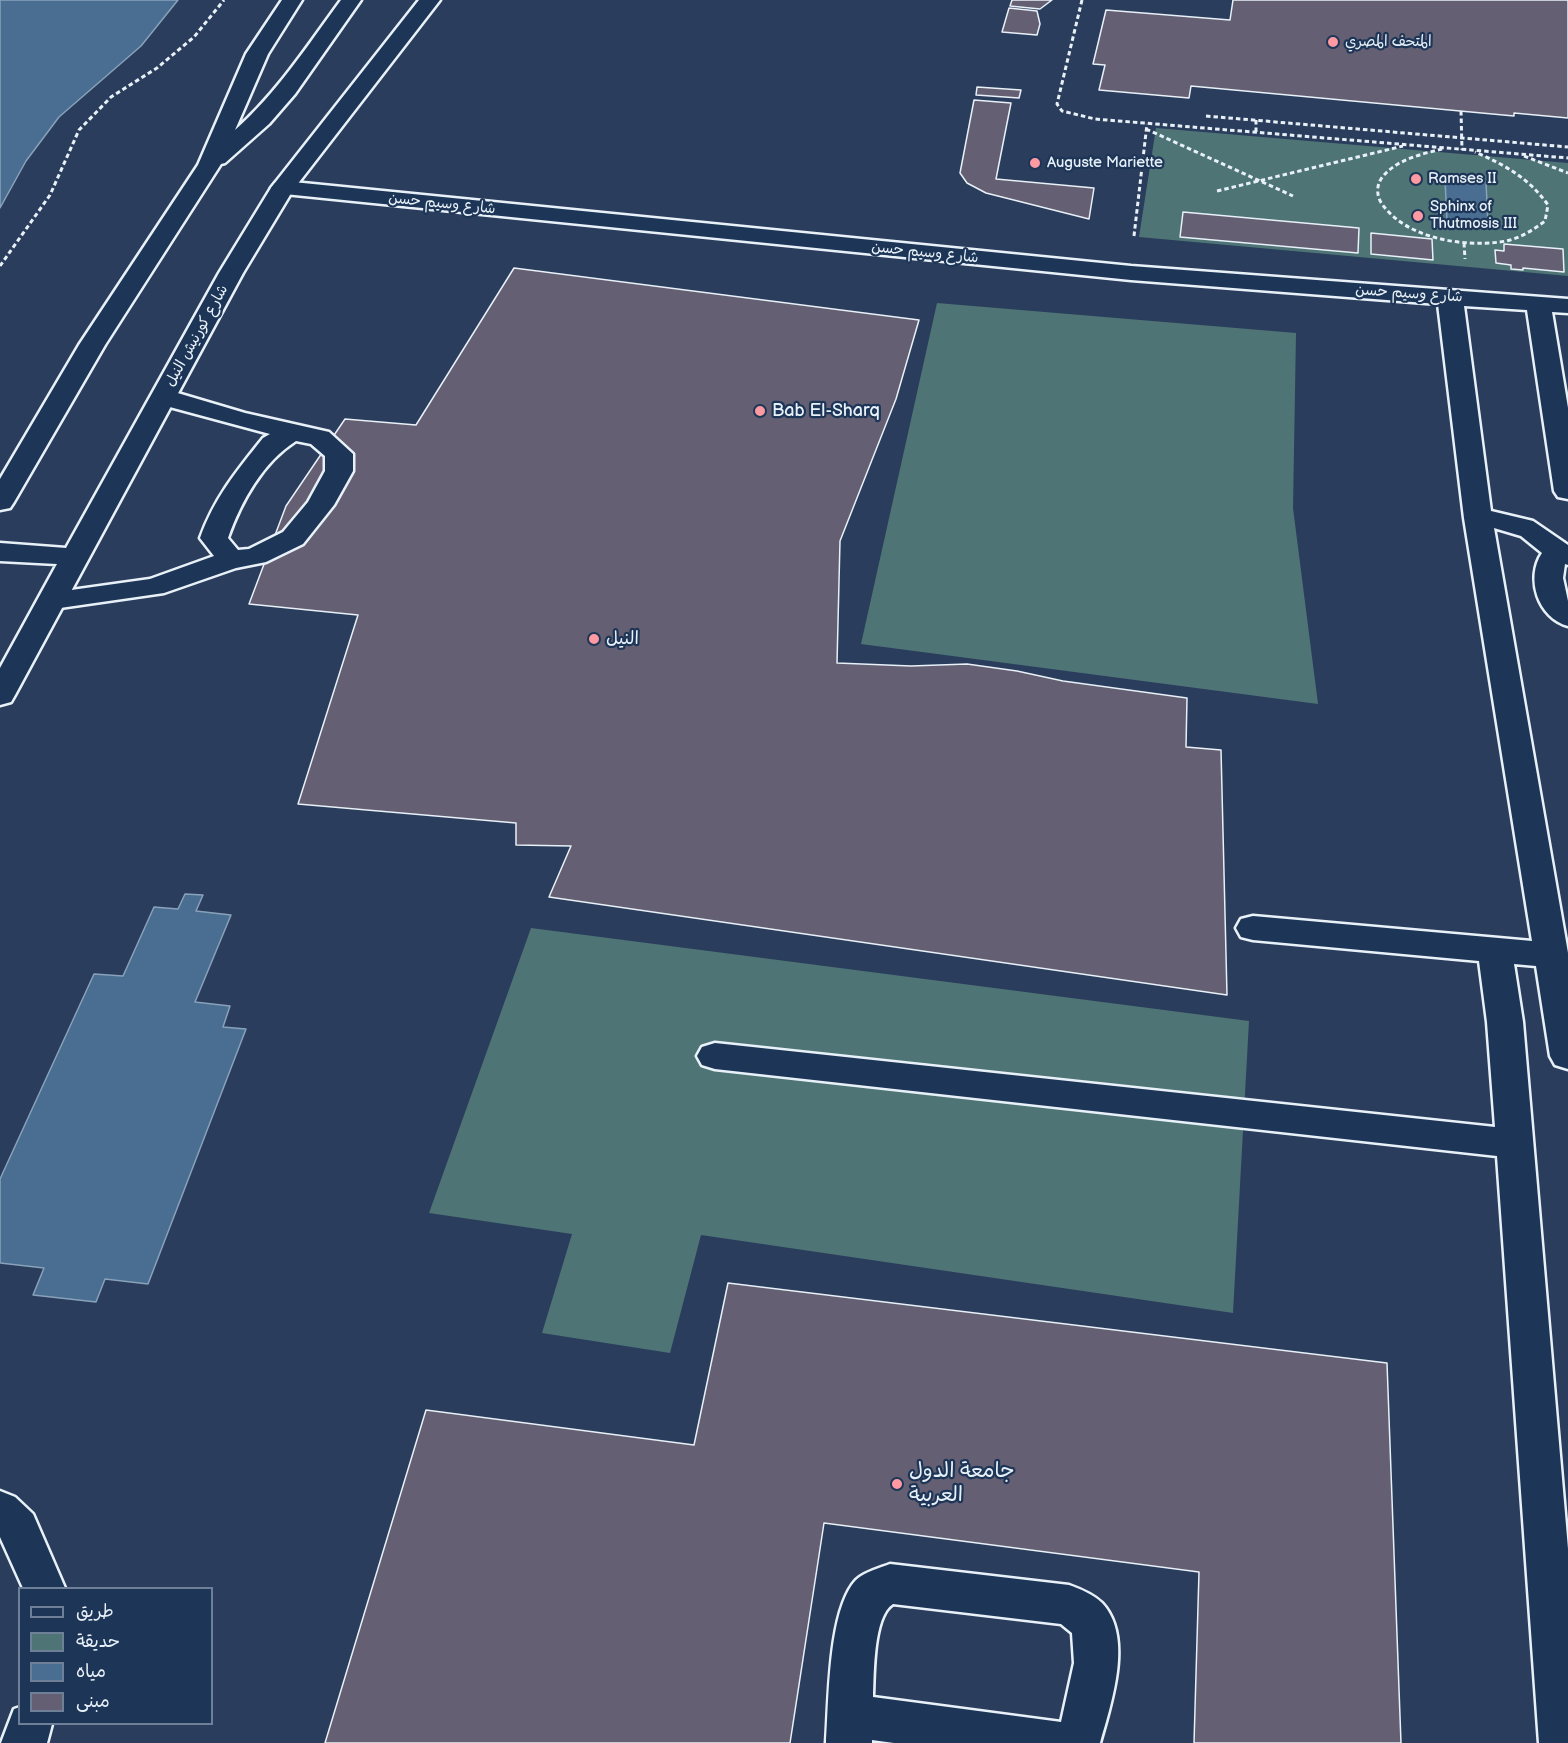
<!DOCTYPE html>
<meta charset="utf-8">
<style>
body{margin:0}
#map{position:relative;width:1568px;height:1743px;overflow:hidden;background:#2b3d5c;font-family:"Balsamiq Sans","Playpen Sans Arabic",sans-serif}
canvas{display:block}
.legend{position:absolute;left:18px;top:1587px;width:195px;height:138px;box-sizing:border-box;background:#1d3557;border:2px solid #6e8097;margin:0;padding:8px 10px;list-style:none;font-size:18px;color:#e8f1f8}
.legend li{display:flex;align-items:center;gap:12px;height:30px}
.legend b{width:30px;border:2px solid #6e8097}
</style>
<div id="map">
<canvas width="1568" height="1743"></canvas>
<ul class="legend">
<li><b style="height:8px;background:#1d3557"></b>طريق</li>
<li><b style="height:16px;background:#4e7476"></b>حديقة</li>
<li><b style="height:16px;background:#496e91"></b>مياه</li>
<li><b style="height:16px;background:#645f72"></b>مبنى</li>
</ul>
</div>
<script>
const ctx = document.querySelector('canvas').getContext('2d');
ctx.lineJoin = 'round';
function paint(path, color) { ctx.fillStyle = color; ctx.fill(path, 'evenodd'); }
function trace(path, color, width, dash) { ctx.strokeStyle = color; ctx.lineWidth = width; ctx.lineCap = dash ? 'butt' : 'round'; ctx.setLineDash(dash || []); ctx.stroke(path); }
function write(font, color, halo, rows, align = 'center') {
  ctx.font = font + ' "Balsamiq Sans","Playpen Sans Arabic",sans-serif'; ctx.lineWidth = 4.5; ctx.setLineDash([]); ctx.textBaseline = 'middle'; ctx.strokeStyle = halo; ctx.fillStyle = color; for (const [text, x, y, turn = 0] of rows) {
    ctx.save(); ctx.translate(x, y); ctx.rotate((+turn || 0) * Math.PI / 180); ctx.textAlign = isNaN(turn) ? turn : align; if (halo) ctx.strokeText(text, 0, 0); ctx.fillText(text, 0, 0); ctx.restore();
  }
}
paint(new Path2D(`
 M1156 128 1568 163V276L1139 237Z
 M937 303 1296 333 1293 508 1318 704 861 644Z
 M531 928 1249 1021 1233 1313 701 1235 670 1353 542 1333 572 1234 429 1213Z`), '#4e7476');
const water = new Path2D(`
 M0 0H178L141 46 59 117 26 161 0 208Z
 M1445 179 1486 182 1488 224 1447 221Z
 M185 894 203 895 196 911 231 915 195 1002 230 1006 223 1027 246 1029 148 1284 105 1279 96 1302 33 1295 44 1268 0 1263V1179L94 974 123 976 154 907 178 909Z`);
paint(water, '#496e91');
trace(water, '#89a2ba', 1.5);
const building = new Path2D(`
 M1012 0H1052L1040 9 1010 6Z
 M1233 0H1568V118L1514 113V116L1191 86 1189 98 1099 90 1105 65 1093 64 1106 10 1230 20Z
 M1009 8 1037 11 1040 24 1037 35 1002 32Z
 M977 87 1021 90 1019 98 976 95Z
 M974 100 1011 103 996 179 1094 188 1089 219 986 193 967 183 960 173Z
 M1183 212 1359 228 1358 253 1180 237Z
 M1371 233 1432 239 1433 260 1371 254Z
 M1504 244 1563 249 1564 272 1523 268V270L1511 269V265L1496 263 1495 250 1504 251Z
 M514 268 919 320 896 399 840 541 837 663 911 666 967 664 1017 671 1063 681 1187 698 1186 747 1221 750 1227 995 549 897 571 846 516 845V823L298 804 358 615 249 604 286 506 345 419 416 425Z
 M728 1283 1387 1363 1401 1743H1194L1199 1572 824 1523 790 1743H325L426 1410 694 1445Z`);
paint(building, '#645f72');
trace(building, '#e8f1f8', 1.5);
const minor = new Path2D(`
 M283 181 1131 266 1568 299V313L1552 312 1568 408V499L1558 497 1554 491 1527 310 1464 306 1491 511 1533 521 1568 545V565L1565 564 1563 578 1568 601V626C1538 618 1525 578 1542 553L1521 536 1494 528 1568 953V1069L1555 1065 1550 1056 1536 966 1514 964 1523 1022 1568 1549V1743H1539L1497 1156 715 1069 702 1065 697 1056 702 1047 715 1043 1495 1127 1487 1022 1479 961 1253 940 1241 937 1236 928 1241 919 1253 916 1532 941 1464 518 1438 304 1131 280 275 193 271 188 275 183Z
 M164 389 245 413 329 432 353 454V471L334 505 303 544 266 562 236 568 164 593 53 609 43 606 38 600 43 594 150 579 214 556 200 538C215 497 236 472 263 438L270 434 155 403 151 397 155 391ZM296 441 311 444 325 456V471L308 502 283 532 249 549 238 550 228 538C241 501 263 462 296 441Z
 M890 1564 1069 1585C1080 1589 1093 1594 1102 1603 1134 1637 1111 1704 1100 1743H894L872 1740V1743H826C829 1702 828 1610 856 1580 864 1572 880 1568 890 1564ZM893 1604 1061 1624 1072 1633 1074 1663 1061 1722 873 1697C874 1675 873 1616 893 1604Z`);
const highway = new Path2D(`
 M282 0H302L268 54 235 130C277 93 308 45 341 0H361L295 94 269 124 225 163 221 164 105 345 14 502 10 508 0 510V479L79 345 198 165 246 54Z
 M419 0H440L293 190 243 273 15 695 11 702 0 705V668L57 564 0 561V543L66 548 219 273 271 188Z
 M0 1491 15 1497 33 1514 65 1588H23L0 1537Z
 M20 1707V1724H52L47 1743H1L14 1709Z`);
trace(minor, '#e8f1f8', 5);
trace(highway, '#e8f1f8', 5);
trace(new Path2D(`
 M1082 0 1057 104 1062 111 1095 119 1568 158
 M1461 111 1462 150
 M1206 116 1568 147
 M1256 120V133
 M1146 129 1293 196
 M1442 149C1422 154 1394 160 1381 179 1376 187 1377 197 1382 204 1406 238 1461 247 1500 242 1517 240 1532 231 1545 221L1548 205C1529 178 1505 165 1475 152
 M1524 156 1568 173
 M1217 191 1403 146
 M1134 236 1147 124
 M1464 243 1465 259
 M0 266 50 195 79 130 111 97 157 68 194 37 224 0`), '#e8f1f8', 3, [4.5, 3]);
paint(minor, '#1d3557');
paint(highway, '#1d3557');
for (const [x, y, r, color] of [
 [1333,42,6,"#ff9aa2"],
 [1035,163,6,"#ff9aa2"],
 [1416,179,6,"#ff9aa2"],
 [1418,216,6,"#ff9aa2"],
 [760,411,6,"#ff9aa2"],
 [594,639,6,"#ff9aa2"],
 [897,1484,6,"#ff9aa2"]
]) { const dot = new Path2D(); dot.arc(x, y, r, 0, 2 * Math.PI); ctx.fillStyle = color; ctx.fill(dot); trace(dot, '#1d3557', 2); }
write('15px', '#e8f1f8', '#1d3557', [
 ["المتحف المصري",1345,42],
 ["Auguste Mariette",1047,163],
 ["Ramses II",1428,179],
 ["Sphinx of",1430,207],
 ["Thutmosis III",1430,224]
], 'left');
write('15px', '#e8f1f8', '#1d3557', [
 ["شارع وسيم حسن",442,204,6],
 ["شارع وسيم حسن",925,253,6],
 ["شارع وسيم حسن",1409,294,4],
 ["شارع كورنيش النيل",197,336,-61]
]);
write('18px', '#e8f1f8', '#1d3557', [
 ["Bab El-Sharq",772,411],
 ["النيل",606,639]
], 'left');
write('21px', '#e8f1f8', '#1d3557', [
 ["جامعة الدول",909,1472],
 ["العربية",909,1496]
], 'left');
</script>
